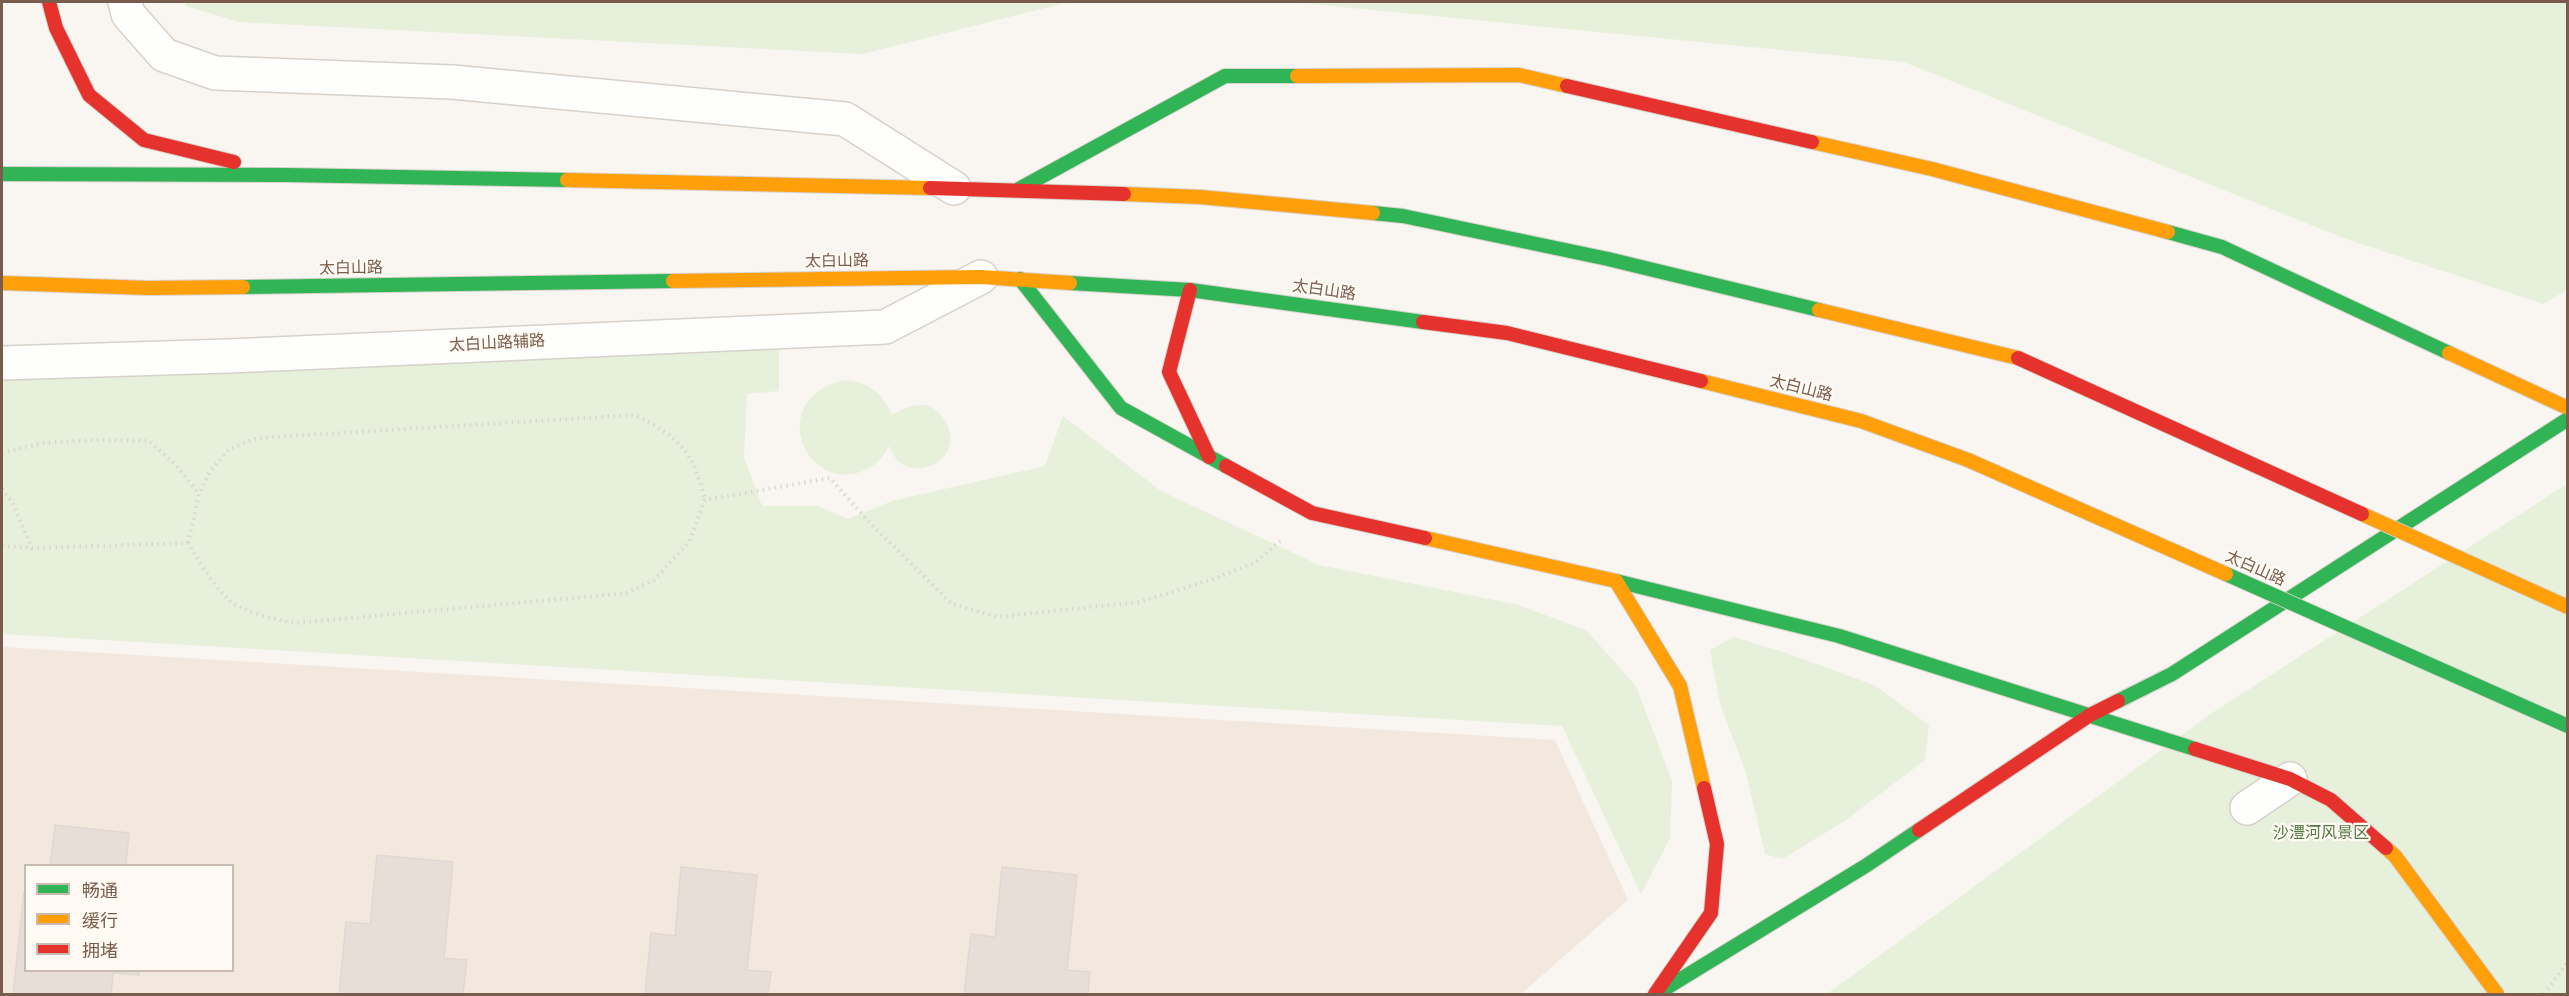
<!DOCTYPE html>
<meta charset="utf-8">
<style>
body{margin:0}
#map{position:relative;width:2569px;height:996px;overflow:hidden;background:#f9f5f0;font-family:Roboto,"Noto Sans SC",sans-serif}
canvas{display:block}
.frame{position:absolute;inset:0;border:3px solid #7a5c4d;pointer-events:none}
.legend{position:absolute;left:24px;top:864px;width:210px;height:108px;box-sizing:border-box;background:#fffaf3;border:2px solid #cabbb1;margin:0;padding:8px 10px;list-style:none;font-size:18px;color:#7a5c4d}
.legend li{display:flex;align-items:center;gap:12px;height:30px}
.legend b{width:30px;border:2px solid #cabbb1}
</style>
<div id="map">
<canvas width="2569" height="996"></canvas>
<div class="frame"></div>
<ul class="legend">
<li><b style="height:8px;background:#30b455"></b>畅通</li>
<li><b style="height:8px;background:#ff9f0a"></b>缓行</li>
<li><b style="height:8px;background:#e5322d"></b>拥堵</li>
</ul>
</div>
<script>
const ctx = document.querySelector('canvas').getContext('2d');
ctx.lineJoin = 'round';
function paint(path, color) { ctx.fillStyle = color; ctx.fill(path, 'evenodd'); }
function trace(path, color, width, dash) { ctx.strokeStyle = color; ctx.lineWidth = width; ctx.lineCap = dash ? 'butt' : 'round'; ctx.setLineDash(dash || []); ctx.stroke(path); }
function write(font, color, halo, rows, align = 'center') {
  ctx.font = font + ' Roboto,"Noto Sans SC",sans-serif'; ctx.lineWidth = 4.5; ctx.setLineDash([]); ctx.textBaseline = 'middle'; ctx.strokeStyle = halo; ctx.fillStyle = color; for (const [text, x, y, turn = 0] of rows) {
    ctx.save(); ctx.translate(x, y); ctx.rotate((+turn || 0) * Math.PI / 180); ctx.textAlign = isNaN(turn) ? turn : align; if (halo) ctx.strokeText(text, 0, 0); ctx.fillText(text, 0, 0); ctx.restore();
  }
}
paint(new Path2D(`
 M2 647 1555 740 1628 900 1521 994H2ZM26 866H232V970H26Z`), '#f2e8de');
paint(new Path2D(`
 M184 2H1069L862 54 239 22 186 6Z
 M1291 2H2567V290L2543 304 2346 239 1904 62Z
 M779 342V391L747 394 744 457 762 506H818L848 519 892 501 1045 466 1063 416 1161 491 1319 565 1515 604 1586 630 1636 686 1672 781 1670 838 1641 894 1562 726 2 634V372Z
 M845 380C870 383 881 392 892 414 902 410 911 404 923 405 943 407 957 434 947 452 939 467 917 473 902 464 896 460 892 453 889 446 883 458 875 466 863 471 804 494 765 397 845 380Z
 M2567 484V994H1827L2212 713Z
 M1734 637 1789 654 1874 685 1929 725 1925 760 1843 822 1782 859 1765 854 1746 773 1720 704 1710 650Z`), '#e7f0db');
const building = new Path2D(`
 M55 825 129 833 126 866H50Z
 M377 855 453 862 444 958 467 960 463 994H339L346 922 370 924Z
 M681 867 757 875 747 970 771 972 768 994H645L651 933 675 936Z
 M1002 867 1077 875 1067 970 1090 972 1088 994H964L971 934 995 937Z
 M24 892H26V970H139V975L113 973 111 994H13Z`);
paint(building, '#e6ded7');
trace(building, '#e2d8d2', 1.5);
const street = new Path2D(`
 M125 2 128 14 164 55 215 73 452 82 845 119 954 188
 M2 363 229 356 885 327 981 277
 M2247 808 2290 779`);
const fast = new Path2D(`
 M2 174 288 175 567 180
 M1019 189 1225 76H1297
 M1373 213 1403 216 1608 259 1819 310
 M2168 232 2222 247 2449 353
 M1020 279 1121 408 1226 466
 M1070 283 1190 290 1423 322
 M243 287 673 281
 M1616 581 1839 636 2195 749
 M2118 701 2172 674 2568 419
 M1663 990 1867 865 1919 830`);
const slow = new Path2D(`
 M1297 76 1519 75 1567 86
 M1812 142 1932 169 2168 232
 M567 180 930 188
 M1124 194 1200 197 1373 213
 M673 281 981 277 1070 283
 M2 283 148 288 243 287
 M1819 310 2018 358
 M2449 353 2568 408
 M1701 381 1861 421 1968 460
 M1425 538 1616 581 1680 686 1704 788
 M2386 848 2395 856 2497 994`);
const jam = new Path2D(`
 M49 2 56 28 89 95 144 140 234 162
 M1567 86 1812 142
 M930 188 1124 194
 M1190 290 1169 372 1209 457
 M1423 322 1507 333 1701 381
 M1226 466 1312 513 1425 538
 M2195 749 2290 779 2331 800 2386 848
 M1919 830 2090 715 2118 701
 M1655 994 1711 913 1717 844 1704 788`);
trace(street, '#d7d1cb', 36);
trace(fast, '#d9d2cb', 16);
trace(slow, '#d9d2cb', 16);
trace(jam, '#d9d2cb', 16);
trace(new Path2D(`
 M2 453 43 443 99 440 149 441 175 464 199 494
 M2 489 13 504 32 548 188 543C200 562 212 584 229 600 243 612 276 620 295 623L627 593 654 580 689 542 705 500 830 478 870 523 952 604 997 617 1139 602 1211 580 1256 562 1280 541
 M188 543 199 494 209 473 229 449 257 438 635 415C680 437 693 451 705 500
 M2 546 32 548
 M2544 994 2568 962`), '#dcd5d0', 4, [1.5, 4.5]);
trace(street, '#fefefd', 33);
trace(fast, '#30b455', 14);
trace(slow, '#ff9f0a', 14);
trace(jam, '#e5322d', 14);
const fastBridge = new Path2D(`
 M2226 574 2568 726`);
const slowBridge = new Path2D(`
 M1968 460 2226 574
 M2362 514 2568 607`);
const jamBridge = new Path2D(`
 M2018 358 2362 514`);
trace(fastBridge, '#d9d2cb', 16, []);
trace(slowBridge, '#d9d2cb', 16, []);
trace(jamBridge, '#d9d2cb', 16, []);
trace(fastBridge, '#30b455', 14);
trace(slowBridge, '#ff9f0a', 14);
trace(jamBridge, '#e5322d', 14);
write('16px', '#7a5c4d', '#fffaf3', [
 ["太白山路",837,262,-1],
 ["太白山路",351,269,-1],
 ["太白山路",1324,291,8],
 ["太白山路辅路",497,344,-3],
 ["太白山路",1801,389,14],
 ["太白山路",2255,569,24]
]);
write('16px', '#537a41', '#fffaf3', [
 ["沙澧河风景区",2321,834]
]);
</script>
